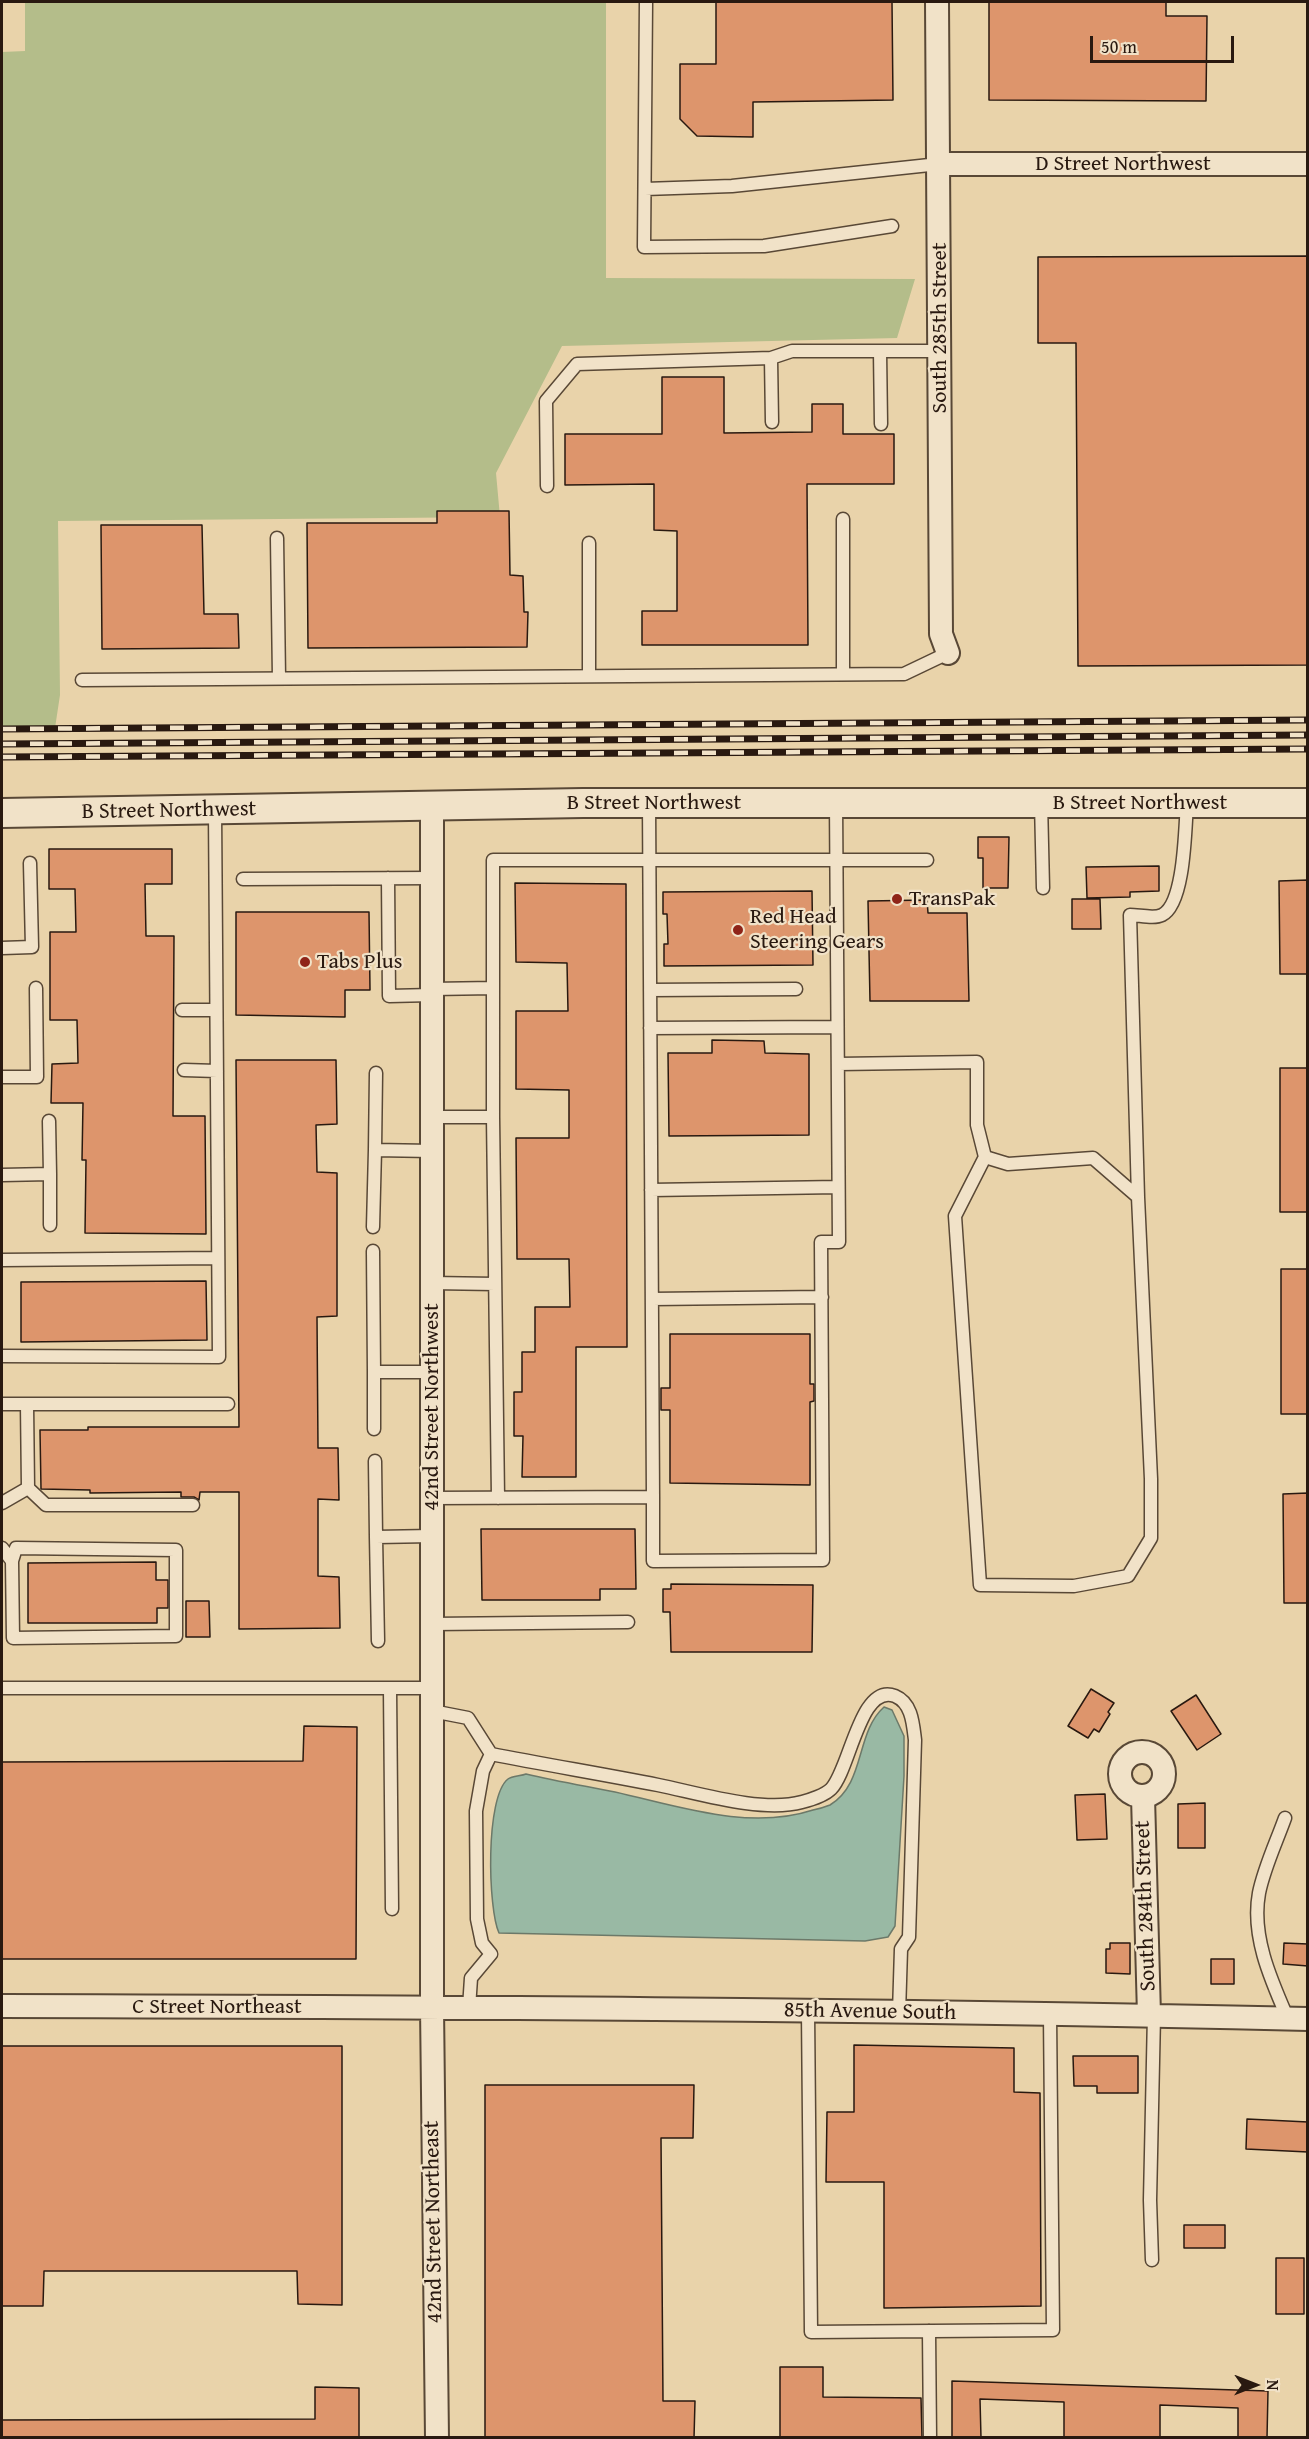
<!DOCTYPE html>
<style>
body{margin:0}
#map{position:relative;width:1309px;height:2439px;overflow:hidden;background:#e9d3aa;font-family:"Gentium Book Plus",serif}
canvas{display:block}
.frame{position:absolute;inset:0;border:3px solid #291910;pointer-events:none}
.north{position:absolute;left:1225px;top:2355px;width:60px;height:60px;-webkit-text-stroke:4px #f1e2c8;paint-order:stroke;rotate:90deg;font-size:16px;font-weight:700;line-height:24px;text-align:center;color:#291910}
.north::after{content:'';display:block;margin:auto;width:21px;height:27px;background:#291910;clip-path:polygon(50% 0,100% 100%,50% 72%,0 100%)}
.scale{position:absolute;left:1090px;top:36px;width:144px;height:27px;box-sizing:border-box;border:3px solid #291910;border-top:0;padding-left:8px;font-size:18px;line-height:21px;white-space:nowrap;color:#291910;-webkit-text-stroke:4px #f1e2c8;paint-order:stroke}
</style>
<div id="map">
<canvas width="1309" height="2439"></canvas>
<div class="frame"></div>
<div class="north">N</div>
<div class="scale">50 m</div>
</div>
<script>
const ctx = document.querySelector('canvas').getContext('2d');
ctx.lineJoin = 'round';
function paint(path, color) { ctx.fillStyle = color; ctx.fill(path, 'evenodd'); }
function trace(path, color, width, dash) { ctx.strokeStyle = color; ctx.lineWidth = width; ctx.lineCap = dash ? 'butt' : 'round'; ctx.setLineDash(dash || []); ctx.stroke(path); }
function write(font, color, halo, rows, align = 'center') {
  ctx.font = font + ' "Gentium Book Plus",serif'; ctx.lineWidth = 4.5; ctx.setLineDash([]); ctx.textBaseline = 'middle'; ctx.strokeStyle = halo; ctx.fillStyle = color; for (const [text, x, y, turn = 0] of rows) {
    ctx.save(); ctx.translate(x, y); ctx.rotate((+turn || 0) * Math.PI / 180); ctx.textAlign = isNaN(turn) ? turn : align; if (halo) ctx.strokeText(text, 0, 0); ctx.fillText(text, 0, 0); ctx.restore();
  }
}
paint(new Path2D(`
 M25 2H606V278L915 279 897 338 562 346 496 473 500 517 58 521 60 695 55 728H2V52L25 51Z`), '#b4bd8a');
const water = new Path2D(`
 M884 1707 892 1710 904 1736V1776L895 1926 888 1937 865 1941 499 1933C488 1909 485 1797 508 1779 512 1776 521 1776 526 1774 555 1781 585 1786 615 1792 678 1806 749 1831 813 1810 818 1809 825 1807 830 1805 866 1783 855 1733 884 1707Z`);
paint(water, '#99b9a4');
trace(water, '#6c7969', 1.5);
const building = new Path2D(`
 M716 2H892L893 100 753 102V137L697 136 680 119V64H716Z
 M989 2H1166V16H1207L1206 101 989 100Z
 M1308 256V665L1078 666 1076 343H1038V257Z
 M662 377H724V433L812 432V404H843V434H894V484H807L808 645H642V611H677V531L654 530V484L565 485V434H662Z
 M437 511H509L510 575 523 576 524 612H528L527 647 308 648 307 523H437Z
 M101 525H202L204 614H238L239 648 102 649Z
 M978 837H1009L1008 888H983V858H978Z
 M49 849H172V884H145L146 936H174L173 1116H205L206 1234 85 1233 86 1160H82L83 1103H51L52 1064 78 1063 77 1020H50V932H76L75 889H49Z
 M1159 866V891L1130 892V897L1087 898 1086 867Z
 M1308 880V974H1280L1279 881Z
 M515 883 626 884 627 1347H576V1477H522L523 1436H514V1392H522V1352H535V1307H570L569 1259H517L516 1138H569V1090L516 1089V1011H568L567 963 516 962Z
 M812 891 813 965 664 966V944H668L667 914H663V892Z
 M1072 899H1100L1101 929H1072Z
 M927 900 928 913H967L969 1001H870L868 901Z
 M236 912H369L370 990H345V1017L236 1015Z
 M712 1040 764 1041 765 1053 809 1054V1135L669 1136 668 1053H712Z
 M236 1060H336L337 1124 316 1125 317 1172 337 1173V1316L317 1317 318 1448H338L339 1500 318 1499V1576L339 1577 340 1628 239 1629V1492H200L199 1500 194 1497H181V1492L90 1493V1490L41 1489 40 1430H88V1427H239Z
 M1280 1068H1308V1212H1280Z
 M1281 1269H1308V1414H1281Z
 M206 1281 207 1340 21 1342V1282Z
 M670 1334H810V1384H814V1401L810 1402V1485L670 1483V1410H661V1388H670Z
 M1308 1493V1603H1284L1283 1494Z
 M481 1529H635L636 1589H600V1600H482Z
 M156 1562V1580H168V1608H157V1623H28V1563Z
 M671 1584 813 1585 812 1652H671L670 1612H663V1589H671Z
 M186 1601H209L210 1637H186Z
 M1091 1689 1114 1703 1108 1712 1110 1714 1099 1732 1094 1729 1088 1738 1068 1726Z
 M1196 1695 1221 1734 1197 1750 1171 1711Z
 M304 1726 357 1727 356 1959H2V1762L303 1761Z
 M1105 1794 1107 1839 1077 1840 1075 1795Z
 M1205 1803V1848H1178V1804Z
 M1110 1943H1130V1974L1106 1973V1949H1110Z
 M1284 1943 1308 1944V1966L1283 1964Z
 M1211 1959H1234V1984H1211Z
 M854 2045 1014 2048V2092L1040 2093 1041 2306 884 2308V2182H826L827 2112H854Z
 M2 2046H342V2305L298 2304 297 2271H44L43 2306H2Z
 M1073 2056H1138V2093H1097V2086H1074Z
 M485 2085H694L693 2138H661L663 2401H695L694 2438H485Z
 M1247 2119 1308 2122V2152L1246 2149Z
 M1184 2225H1225V2248H1184Z
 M1276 2258H1304V2314H1276Z
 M780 2367H823V2397L921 2398 922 2438H780Z
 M952 2381 1268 2391 1267 2438H1238V2408L1160 2405V2438H1064V2402L980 2399 981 2438H952Z
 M315 2387 359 2388V2438H2V2420L315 2419Z`);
paint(building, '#dd956c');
trace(building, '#291910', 1.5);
const service = new Path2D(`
 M646 2 644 247 764 246 892 226
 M645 189 732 186 939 164
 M880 351 881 424
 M771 358 772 422
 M547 486 546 401 577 364 771 358 792 351H940
 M843 519V674
 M277 538 279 678
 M589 543V676
 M82 680 904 674 948 653
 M1041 802 1043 888
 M388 878 389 996 432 995
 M243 879 432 878
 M2 948 32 947 30 863
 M432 989 493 988
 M650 990 796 989
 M182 1010H216
 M650 1028 837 1027
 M838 1064 977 1062V1125L985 1157 1008 1164 1093 1158 1138 1197 1151 1479V1538L1128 1576 1074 1586 980 1585 955 1216 985 1157
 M184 1070 217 1071
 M376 1073 375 1150 432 1151
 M2 1077H37L36 988
 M432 1117H493
 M50 1174V1225
 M2 1175 50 1174 49 1121
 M651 1190 838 1187
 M1138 1197 1130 915C1139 915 1154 919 1162 915 1185 904 1185 827 1187 803
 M373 1227 375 1150
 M373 1251 374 1372H432
 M2 1260 218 1258
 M432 1283 495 1284
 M652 1299 822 1297
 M2 1356 219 1357 215 810
 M374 1372V1429
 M2 1404H228
 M375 1461 376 1537
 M28 1488 46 1505H193
 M653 1497V1561L823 1560 821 1242H839L836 802
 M432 1498 653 1497 649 802
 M498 1498 493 1117V860H927
 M2 1503 28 1488 27 1404
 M2 1548 12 1561 13 1638 176 1636V1550L16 1548 12 1561
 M432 1624 628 1622
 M378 1641 376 1537 432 1536
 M2 1688H432
 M390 1688 392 1909
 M432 1711 468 1718 491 1754C547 1765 602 1774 658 1785 698 1793 762 1813 802 1802 810 1800 825 1795 831 1789 850 1770 860 1682 895 1696 912 1703 913 1724 915 1740L909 1937 901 1949 899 2013
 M1285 1818C1276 1843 1264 1868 1259 1893 1251 1936 1271 1980 1288 2019
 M469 2008 471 1978 491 1954 482 1943 477 1919 476 1811 483 1771 491 1754
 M808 2011 811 2332 1053 2330 1050 2014
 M1152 2260 1150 2200 1154 2015
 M929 2331 930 2438`);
const minor = new Path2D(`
 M937 2 941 634 948 653
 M939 164H1308
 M432 806V2007L437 2438
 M1120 1774a22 22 0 1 1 44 0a22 22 0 1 1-44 0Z
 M1143 1797 1149 2015
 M2 2006C437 2007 872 2009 1308 2019`);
const tertiary = new Path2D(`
 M2 813 583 803H1308`);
trace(service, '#594836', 15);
trace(minor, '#594836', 26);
trace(tertiary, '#594836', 32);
trace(service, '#f1e2c8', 12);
trace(minor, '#f1e2c8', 22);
trace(tertiary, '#f1e2c8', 28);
const rail = new Path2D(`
 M2 729 1308 720
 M2 744 1308 735
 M2 757 1308 749`);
trace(rail, '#291910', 7);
trace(rail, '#f1e2c8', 4.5, [14]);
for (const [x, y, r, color] of [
 [897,899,6,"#8f2418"],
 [738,930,6,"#8f2418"],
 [305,962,6,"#8f2418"]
]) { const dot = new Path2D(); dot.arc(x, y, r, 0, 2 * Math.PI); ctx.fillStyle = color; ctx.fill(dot); trace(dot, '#f1e2c8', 2); }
write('22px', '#291910', '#f1e2c8', [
 ["D Street Northwest",1123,164],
 ["South 285th Street",940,328,-90],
 ["B Street Northwest",654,803],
 ["B Street Northwest",1140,803],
 ["B Street Northwest",169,811,-1],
 ["42nd Street Northwest",432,1407,-90],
 ["South 284th Street",1146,1906,-92],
 ["C Street Northeast",217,2007],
 ["85th Avenue South",870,2012,1],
 ["42nd Street Northeast",434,2222,-91]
]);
write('22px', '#291910', '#f1e2c8', [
 ["TransPak",909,899],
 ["Red Head",750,917],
 ["Steering Gears",750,942],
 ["Tabs Plus",317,962]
], 'left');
</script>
